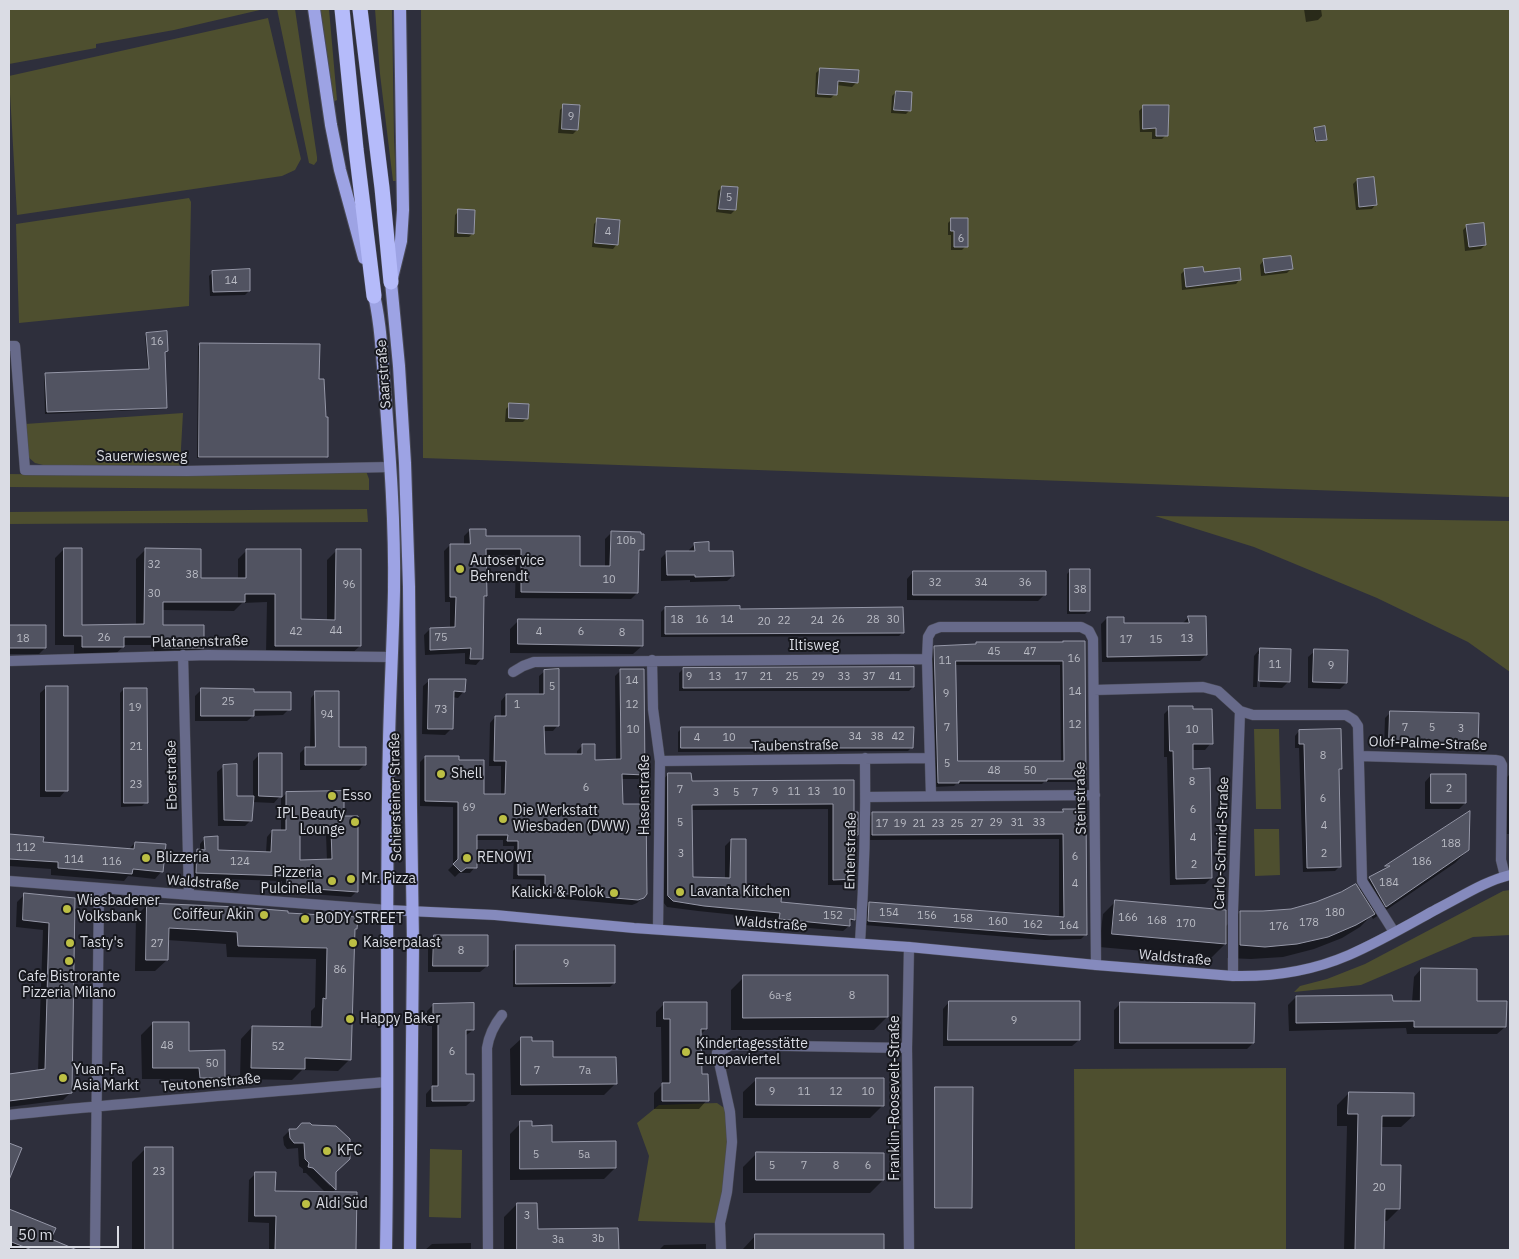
<!DOCTYPE html>
<meta charset="utf-8">
<style>
body{margin:0}
#map{position:relative;width:1519px;height:1259px;overflow:hidden;background:#2e2f3c;font-family:"IBM Plex Sans",sans-serif}
canvas{display:block}
.frame{position:absolute;inset:0;border:10px solid #dadce4;pointer-events:none}
.scale{position:absolute;left:10px;top:1226px;width:109px;height:22px;box-sizing:border-box;border:2px solid #dadce4;border-top:0;padding-left:6px;font-size:15px;line-height:18px;white-space:nowrap;color:#dadce4;-webkit-text-stroke:4px #17181e;paint-order:stroke}
</style>
<div id="map">
<canvas width="1519" height="1259"></canvas>
<div class="frame"></div>
<div class="scale">50 m</div>
</div>
<script>
const ctx = document.querySelector('canvas').getContext('2d');
ctx.lineJoin = 'round';
function paint(path, color) { ctx.fillStyle = color; ctx.fill(path, 'evenodd'); }
function trace(path, color, width, dash) { ctx.strokeStyle = color; ctx.lineWidth = width; ctx.lineCap = dash ? 'butt' : 'round'; ctx.setLineDash(dash || []); ctx.stroke(path); }
function write(font, color, halo, rows, align = 'center') {
  ctx.font = font + ' "IBM Plex Sans",sans-serif'; ctx.lineWidth = 4; ctx.setLineDash([]); ctx.textBaseline = 'middle'; ctx.strokeStyle = halo; ctx.fillStyle = color; for (const [text, x, y, turn = 0] of rows) {
    ctx.save(); ctx.translate(x, y); ctx.rotate((+turn || 0) * Math.PI / 180); ctx.textAlign = isNaN(turn) ? turn : align; if (halo) ctx.strokeText(text, 0, 0); ctx.fillText(text, 0, 0); ctx.restore();
  }
}
paint(new Path2D(`
 M9 9H264L174 30 96 44V48L9 64Z
 M277 9H295L317 157V161L314 165 309 163Z
 M318 9H329L337 100 333 102Z
 M375 9H392L394 137 396 181H393L380 74Z
 M421 9H1510V497L423 458Z
 M268 18 301 159 295 170 282 176 17 215 9 76Z
 M189 198 191 202 189 306 19 323 16 224Z
 M183 413 180 466 43 465 35 463 27 456 25 424Z
 M358 470 366 471 369 479V490L9 487V474L169 476Z
 M367 509 368 522 9 524V512Z
 M1155 516 1510 521V672L1468 642 1377 598 1254 547Z
 M1279 729 1281 809H1256L1254 729Z
 M1254 829H1279L1280 875 1255 876Z
 M1510 890V935L1473 937 1361 985 1294 992 1300 986 1327 979 1365 964 1503 891Z
 M1286 1068V1250H1075L1074 1069Z
 M717 1103 730 1112 720 1223 638 1221 649 1156 637 1123 659 1105Z
 M430 1149 462 1150 461 1218 429 1217Z`), '#4e4f2f');
paint(new Path2D(`
 M1304 9H1321L1322 16 1318 20 1306 22Z
 M820 69 856 83 852 87 836 85 835 94 831 98 815 97 816 73Z
 M896 92 910 110 906 114 891 113 892 96Z
 M564 106 577 130 573 134 558 133 560 110Z
 M1143 107 1166 135 1162 139H1152V132H1140L1139 111Z
 M1315 129 1326 139 1324 141 1315 142 1313 130Z
 M1357 180 1376 204 1372 209 1356 210 1353 184Z
 M722 187 735 210 731 214 716 212 718 191Z
 M459 211 473 233 469 237H454L455 215Z
 M952 219 966 246 962 250H951V235H948V223Z
 M598 220 617 244 613 249 592 247 594 224Z
 M1467 226 1485 245 1481 249 1465 251 1463 230Z
 M1264 260 1291 269 1287 273 1261 276 1260 265Z
 M1185 270 1203 274 1240 279 1236 284 1182 290 1181 274Z
 M213 272 249 291 245 295 210 296 209 276Z
 M147 334 167 351 164 353 166 407 164 409 45 414 44 376 46 374 148 370 145 336Z
 M200 344 318 381 327 456 325 458H197L198 346Z
 M510 405 527 418 523 422H505L506 409Z
 M470 530 485 537 579 567H605V539L611 533 643 549 637 555V593L631 599 515 598 516 555H485L486 596 483 599 482 658 476 665 465 664V653L425 655 424 635 430 629 450 628V602H445L444 551 450 545H464V536Z
 M695 544 708 553 733 576 727 581 690 582V580L661 581V558L667 552H689V550Z
 M64 549 81 626H136V559L145 550 200 579H238V559L247 550 300 621H327V560L336 551 360 646 350 655 266 654 267 602 242 603 234 611 162 610V627L203 648 194 657H154V645H123V647L113 656H74V645H55V558Z
 M1071 570 1089 610 1085 614H1067V574Z
 M913 572 1045 594 1038 601 907 600V579Z
 M665 608 903 632 899 636 661 637V612Z
 M1189 617 1206 655 1200 661 1102 662 1101 624 1107 618 1122 625 1183 623Z
 M519 620 642 646 633 654 510 653V629Z
 M9 626 45 627V648L39 654H9Z
 M1064 642 1085 778 1081 782H1044L1042 784H956L954 786 934 787 931 651 935 647ZM955 665H1060L1061 763H957Z
 M1260 649 1289 681 1282 688 1260 687 1261 654H1258L1257 687H1253L1254 656Z
 M1315 651 1346 683 1340 689 1308 688V657Z
 M683 669 913 687 909 691H679V673Z
 M621 670 644 774 638 779H621V805L643 897 637 903 632 905 540 897V880L513 879 514 846H503V840H475V867L470 873H459L455 877 448 870 453 865V807L420 806V762L425 757 457 762 482 795H501V766H489L490 723 495 717H501V701L506 695H539V676L545 671 558 725 553 731H543V756L577 755V751L583 745 593 761 616 760 615 676Z
 M430 680 464 691 458 698 452 697V728L445 735 422 734 423 686Z
 M47 687 66 790 60 797H40V693Z
 M124 689 146 802 142 806 121 807 120 693Z
 M201 690 253 693 289 709 283 715 253 716 247 721H195V696Z
 M316 692 337 748 364 765 359 770H300V753L305 748H310L311 698Z
 M1170 708 1191 710 1211 743 1205 750H1192V770L1211 878 1205 884 1170 885 1167 757H1164V714Z
 M1391 712 1477 745 1471 751 1384 749 1385 718Z
 M682 728 912 747 908 751 678 752V732Z
 M1299 731 1340 768 1338 770 1340 866 1335 871 1303 872 1299 748H1295V736Z
 M260 754 280 796 274 803 252 802 251 820 245 826H218L217 772 224 766 236 797H253V761Z
 M668 774 690 782 853 781V814L857 835 853 838V879L847 885H828V809L691 810V878L725 879V846L731 840 745 892 780 903 853 919 849 926 843 931 774 925 775 919 698 911 667 907 663 902V780Z
 M1510 774V834H1503L1502 782Z
 M1431 775 1465 803 1459 809H1425V782Z
 M287 793 343 817 357 891 351 897 282 892V881L191 878 192 856 197 851H200V844L205 838 217 851 266 853 267 837 272 831 281 832V798ZM326 834 327 861H299V835Z
 M1064 810 1086 934 1081 939 1045 940 864 925 865 908 870 903 1059 917V839L867 840V819L872 814 1061 813Z
 M1468 813V850L1455 863 1373 919 1371 916 1360 927 1342 938 1314 949 1283 957 1251 959 1227 958V942L1212 957 1099 947 1103 914 1116 901 1225 927 1240 912 1291 910 1358 890 1370 878 1380 873 1386 867Z
 M9 835 43 838 42 843 128 850 135 843 162 871 155 879 128 876 124 881 51 875V869L9 866Z
 M24 895 73 900 70 1093 63 1100 9 1107V1076L38 1071 43 930 16 927 17 902Z
 M148 904 287 915 356 929 353 931 350 1059 338 1071 302 1070 292 1080 240 1079 241 1039 252 1027 311 1028V1011L315 1007 316 959 227 957 226 944 167 940V960L155 971H135L136 916Z
 M434 937 487 966 480 972H428V943Z
 M517 947 614 983 610 987H513V951Z
 M1421 969 1476 1002 1505 1027 1497 1034H1407L1406 1028 1289 1031 1288 1005 1296 997 1412 1002 1414 977Z
 M744 977 887 1017 874 1030H731V990Z
 M949 1002 1079 1040 1072 1046H943V1009Z
 M665 1003 706 1029 700 1035V1075L707 1100 699 1109H654V1093L662 1085 661 1027H656V1012Z
 M1121 1003 1253 1043 1247 1049H1114V1010Z
 M433 1005 473 1030 465 1036V1075L473 1100 466 1106 426 1107V1094L432 1087V1026H427V1011Z
 M153 1023 188 1052 224 1077 212 1089 188 1090V1079H142L141 1035Z
 M522 1038 531 1042 551 1058 615 1084 604 1095H511L510 1049Z
 M757 1079 883 1105 870 1118H743V1092Z
 M936 1088 971 1207 969 1209H934V1090Z
 M1349 1093 1413 1116 1401 1127H1381L1380 1166 1399 1209 1387 1221H1384L1383 1250H1344L1347 1126H1337V1105Z
 M521 1123 530 1127 551 1143 615 1168 604 1179 510 1180V1134Z
 M290 1130H297L335 1172V1190L332 1193H356L355 1250H269V1223L248 1222 249 1180 256 1173 274 1192 326 1193 306 1173H303V1169L299 1166 298 1148 287 1149 284 1145 283 1137ZM309 1162 330 1183V1186L308 1164Z
 M145 1149H172V1250H132V1162Z
 M756 1154 883 1180 870 1193H743V1167Z
 M517 1204 536 1230 617 1229V1250H504V1217Z
 M9 1211 54 1229 49 1240 58 1243 55 1250H9Z
 M756 1235 882 1236V1250H743V1249Z
 M471 1243V1250H425L432 1244Z
 M706 1244V1250H659L664 1245Z`), '#0007');
const building = new Path2D(`
 M820 68 859 70 858 83 838 81 837 95 818 94Z
 M896 91 912 92 911 111 894 110Z
 M563 104 580 105 578 130 562 129Z
 M1143 105H1169L1168 136H1156V128L1143 129Z
 M1325 126 1327 140 1316 141 1314 128Z
 M1374 177 1377 205 1359 207 1357 179Z
 M722 186 738 187 736 210 719 209Z
 M458 209 475 210 474 234 458 233Z
 M597 218 620 220 618 245 595 243Z
 M951 218H968V247H954V231H951Z
 M1484 223 1486 245 1469 247 1466 225Z
 M1291 256 1293 269 1265 273 1263 259Z
 M1203 267 1204 272 1240 268 1241 280 1186 287 1184 269Z
 M250 269V291L213 292 212 271Z
 M167 331 168 351 165 352 167 408 47 412 45 373 149 369 146 333Z
 M200 343 320 344 319 379H324L326 417H328V457H199Z
 M509 403 529 404 528 419 509 418Z
 M470 529H486V536H580V566H610L611 531 641 532V534H644V550H639L638 593 521 592V549H486L487 596H484L483 659H470L471 648 430 650V628L455 627 456 597H450V544H470Z
 M709 542V551H733L734 576 695 577V575H667L666 551H695L694 543Z
 M64 548H82V625L144 624 145 548 201 549V578H246V549H301V619L335 620 336 549H361V646H275V594H245V602H163V625H204V648H163V637H124V647H82V636H64Z
 M1070 569H1090V611H1070Z
 M913 571H1046V595H913Z
 M740 606V609L903 607 904 633 665 634V607Z
 M1188 616H1206L1207 655 1107 657V617H1124V623H1189Z
 M518 619 643 620V646L518 644Z
 M9 625H46V648H9Z
 M1063 641H1085L1086 779H1047V781H959V783H938L934 646 976 644V642H1063ZM956 661H1063L1064 761H958Z
 M1260 648 1291 649 1290 682 1259 681Z
 M1314 649 1348 650 1347 683 1313 682Z
 M914 667V687L683 688V668Z
 M559 669V726H544L545 754H582V744H595V760L621 759 620 669H644L645 775 622 774 623 804H646L647 894 644 898 638 900 545 892V875H518V841H507L508 835H477V868H466L461 872 453 864 458 859V802L425 801V756H459V760H484V794H505L506 761H494L495 716H506V694H544V670Z
 M429 679H466L465 692 454 691 453 729H428Z
 M46 686H68V791H46Z
 M124 688H147L148 803H124Z
 M201 688 254 689V692H291V710H254V716H201Z
 M315 691H339V747H366V765H305V747H315Z
 M1169 706H1193V709H1212L1213 744H1193V769L1210 768 1212 878 1176 879 1173 751H1170Z
 M1390 711 1479 713 1478 746 1389 744Z
 M681 727H914L913 748H681Z
 M1341 729 1342 769H1339L1341 867 1307 868 1304 744H1299V730Z
 M259 753H282V797L259 796Z
 M237 764V796H254L252 821 224 820 223 765Z
 M668 773H691L692 781 854 780V812H858V835H854L855 879 833 880V804L692 805 693 877 730 878 731 839H746V891L782 893 781 902 855 909V920L850 919V926L779 919 780 913 704 906 673 901 668 896Z
 M1431 774H1466V803H1431Z
 M344 791V816H358V892L287 887V876L196 873 197 849 205 850 204 837 218 836V850L271 852 272 830H286V792ZM331 829 332 859 300 860V830Z
 M1063 809H1086L1087 935H1050L868 921 869 902 1064 917 1063 834 872 835V812H1063Z
 M1470 811 1469 850 1386 907 1369 877 1390 866H1385Z
 M9 834 44 837 43 842 134 849 135 842 166 844 163 872 133 869 132 874 58 868V862L9 859Z
 M1356 884 1375 914 1356 925 1328 937 1297 944 1265 947 1240 945V911H1263L1291 909 1316 902 1341 892Z
 M24 893 75 898 72 1093 9 1101V1074L45 1069 49 923 23 920Z
 M1115 900 1226 910V944L1112 934Z
 M147 903 238 907 288 911V913L358 917 357 929H355L351 1060 305 1058V1069L251 1068 252 1026 322 1027 323 998 326 999 327 948 238 946 237 932 169 928 168 960H146Z
 M434 935H488V966H433Z
 M516 945H615V983L516 984Z
 M1421 968 1477 969V1001H1507L1506 1027H1414V1021L1296 1023V996L1392 995 1393 1001H1420Z
 M743 975H888V1017L743 1018Z
 M949 1001H1080V1040H948Z
 M664 1002H707V1029H701L702 1074H708L709 1101H662V1083H670V1019H664Z
 M1120 1002 1255 1003 1254 1043H1120Z
 M474 1003V1030H466V1074H474V1101H432V1086H438V1020H433V1004Z
 M153 1022H189V1051L225 1050V1078H200L199 1068H153Z
 M521 1037H532V1041H553V1057H616L617 1084 521 1085Z
 M756 1078H884V1106L756 1105Z
 M935 1087H973L972 1208H935Z
 M1349 1092 1414 1093V1116H1382L1381 1165H1401L1400 1209H1385L1384 1250H1355L1358 1114H1348Z
 M520 1121H532V1126L552 1125V1142L616 1141V1168L520 1169Z
 M302 1123H310L312 1125 336 1126 350 1139V1159L336 1172V1190L313 1168 308 1167 309 1163 305 1159 304 1143H294L290 1138 289 1129H296Z
 M9 1143 22 1148 9 1180Z
 M145 1147H173V1250H145Z
 M756 1152 884 1153V1180H756Z
 M255 1172H276L275 1191 357 1192 356 1250H275L276 1216H255Z
 M517 1203H537L538 1229 618 1228 619 1250H517Z
 M9 1209 56 1228 51 1239 77 1250H32L9 1241Z
 M755 1234H884V1250H755Z`);
paint(building, '#515361');
trace(building, '#9597a7', 1);
const street = new Path2D(`
 M9 346H15L25 470 187 471 391 467
 M183 655 189 895
 M652 660 653 709 660 761 658 929
 M9 661 208 655 391 657
 M513 672 523 666 534 662 927 659
 M1094 690 1203 687 1218 691 1240 711 1253 715H1346L1354 720 1358 726 1362 881 1394 932
 M1359 756 1495 760 1500 761 1502 765 1501 860 1505 876
 M660 761 930 758
 M931 796 927 659 928 637 932 630 940 627H1081L1089 631 1093 639 1096 965
 M866 797 1095 795
 M9 881 387 910
 M860 943C864 882 866 820 865 758
 M1233 976V910L1240 711
 M9 1115C134 1102 261 1093 386 1082
 M95 1250 99 888
 M488 1250 487 1048C489 1035 494 1025 502 1015
 M721 1250 720 1223 727 1192 732 1142 730 1112 717 1053 731 1045 907 1048
 M909 1250 907 1048 909 947`);
const secondary = new Path2D(`
 M387 910 495 915 634 928 909 947 1096 965 1233 976C1273 977 1312 971 1349 955 1379 942 1408 925 1437 909 1461 897 1485 881 1510 875`);
const primary = new Path2D(`
 M314 9 331 125 340 170 364 258
 M400 9 403 210 401 241 391 282 399 366 405 463 409 587 411 809 413 943 410 1250
 M372 287C381 320 382 358 385 392 390 458 395 525 394 591 393 641 390 691 389 741 385 911 389 1081 386 1250`);
const highway = new Path2D(`
 M342 9 356 149 374 296
 M360 9 382 188 391 282`);
trace(street, '#4a4b57', 11);
trace(secondary, '#4a4b57', 11);
trace(primary, '#4a4b57', 14);
trace(highway, '#4a4b57', 16);
trace(street, '#676a8a', 10);
trace(secondary, '#858abd', 10);
trace(primary, '#9da3e4', 12);
trace(highway, '#b5bbfa', 15);
for (const [x, y, r, color] of [
 [460,569,5,"#bcbf44"],
 [441,774,5,"#bcbf44"],
 [332,796,5,"#bcbf44"],
 [503,819,5,"#bcbf44"],
 [355,822,5,"#bcbf44"],
 [146,858,5,"#bcbf44"],
 [467,858,5,"#bcbf44"],
 [351,879,5,"#bcbf44"],
 [332,881,5,"#bcbf44"],
 [680,892,5,"#bcbf44"],
 [614,893,5,"#bcbf44"],
 [67,909,5,"#bcbf44"],
 [264,915,5,"#bcbf44"],
 [305,919,5,"#bcbf44"],
 [70,943,5,"#bcbf44"],
 [353,943,5,"#bcbf44"],
 [69,961,5,"#bcbf44"],
 [350,1019,5,"#bcbf44"],
 [686,1052,5,"#bcbf44"],
 [63,1078,5,"#bcbf44"],
 [327,1151,5,"#bcbf44"],
 [306,1204,5,"#bcbf44"]
]) { const dot = new Path2D(); dot.arc(x, y, r, 0, 2 * Math.PI); ctx.fillStyle = color; ctx.fill(dot); trace(dot, '#17181e', 2); }
write('11px', '#b8bac3', null, [
 ["9",571,117],
 ["5",729,198],
 ["4",608,232],
 ["6",961,239],
 ["14",231,281],
 ["16",157,342],
 ["10b",626,541],
 ["32",154,565],
 ["38",192,575],
 ["10",609,580],
 ["32",935,583],
 ["34",981,583],
 ["36",1025,583],
 ["96",349,585],
 ["38",1080,590],
 ["30",154,594],
 ["18",677,620],
 ["16",702,620],
 ["14",727,620],
 ["26",838,620],
 ["28",873,620],
 ["30",893,620],
 ["22",784,621],
 ["24",817,621],
 ["20",764,622],
 ["44",336,631],
 ["42",296,632],
 ["4",539,632],
 ["6",581,632],
 ["8",622,633],
 ["26",104,638],
 ["75",441,638],
 ["18",23,639],
 ["13",1187,639],
 ["17",1126,640],
 ["15",1156,640],
 ["45",994,652],
 ["47",1030,652],
 ["16",1074,659],
 ["11",945,661],
 ["11",1275,665],
 ["9",1331,666],
 ["9",689,677],
 ["13",715,677],
 ["17",741,677],
 ["21",766,677],
 ["25",792,677],
 ["29",818,677],
 ["33",844,677],
 ["37",869,677],
 ["41",895,677],
 ["14",632,681],
 ["5",552,687],
 ["14",1075,692],
 ["9",946,694],
 ["25",228,702],
 ["1",517,705],
 ["12",632,705],
 ["19",135,708],
 ["73",441,710],
 ["94",327,715],
 ["12",1075,725],
 ["7",947,728],
 ["7",1405,728],
 ["5",1432,728],
 ["3",1461,729],
 ["10",633,730],
 ["10",1192,730],
 ["34",855,737],
 ["38",877,737],
 ["42",898,737],
 ["4",697,738],
 ["10",729,738],
 ["21",136,747],
 ["8",1323,756],
 ["5",947,764],
 ["48",994,771],
 ["50",1030,771],
 ["8",1192,782],
 ["23",136,785],
 ["6",586,788],
 ["2",1449,789],
 ["7",680,790],
 ["9",775,792],
 ["11",794,792],
 ["13",814,792],
 ["10",839,792],
 ["3",716,793],
 ["5",736,793],
 ["7",755,793],
 ["6",1323,799],
 ["69",469,808],
 ["6",1193,810],
 ["5",680,823],
 ["29",996,823],
 ["31",1017,823],
 ["33",1039,823],
 ["17",882,824],
 ["19",900,824],
 ["21",919,824],
 ["23",938,824],
 ["25",957,824],
 ["27",977,824],
 ["4",1324,826],
 ["4",1193,838],
 ["188",1451,844],
 ["112",26,848],
 ["3",681,854],
 ["2",1324,854],
 ["6",1075,857],
 ["114",74,860],
 ["116",112,862],
 ["124",240,862],
 ["186",1422,862],
 ["2",1194,865],
 ["184",1389,883],
 ["4",1075,884],
 ["154",889,913],
 ["180",1335,913],
 ["152",833,916],
 ["156",927,916],
 ["166",1128,918],
 ["158",963,919],
 ["168",1157,921],
 ["160",998,922],
 ["178",1309,923],
 ["170",1186,924],
 ["162",1033,925],
 ["164",1069,926],
 ["176",1279,927],
 ["27",157,944],
 ["8",461,951],
 ["9",566,964],
 ["86",340,970],
 ["6a-g",780,996],
 ["8",852,996],
 ["9",1014,1021],
 ["48",167,1046],
 ["52",278,1047],
 ["6",452,1052],
 ["50",212,1064],
 ["7",537,1071],
 ["7a",585,1071],
 ["9",772,1092],
 ["11",804,1092],
 ["12",836,1092],
 ["10",868,1092],
 ["5",536,1155],
 ["5a",584,1155],
 ["5",772,1166],
 ["7",804,1166],
 ["8",836,1166],
 ["6",868,1166],
 ["23",159,1172],
 ["20",1379,1188],
 ["3",527,1216],
 ["3b",598,1239],
 ["3a",558,1240]
]);
write('14px', '#dadce4', '#17181e', [
 ["Saarstraße",384,374,-94],
 ["Sauerwiesweg",142,457],
 ["Platanenstraße",200,642,-1],
 ["Iltisweg",814,646],
 ["Olof-Palme-Straße",1428,744,2],
 ["Taubenstraße",795,746,-1],
 ["Eberstraße",172,775,-91],
 ["Hasenstraße",645,795,-90],
 ["Schiersteiner Straße",396,797,-91],
 ["Steinstraße",1081,798,-91],
 ["Carlo-Schmid-Straße",1222,843,-88],
 ["Entenstraße",851,851,-89],
 ["Waldstraße",203,883,4],
 ["Waldstraße",771,924,4],
 ["Waldstraße",1175,958,5],
 ["Teutonenstraße",211,1083,-5],
 ["Franklin-Roosevelt-Straße",895,1098,-90]
]);
write('14px', '#dadce4', '#17181e', [
 ["Autoservice",470,561],
 ["Behrendt",470,577],
 ["Shell",451,774],
 ["Esso",342,796],
 ["Die Werkstatt",513,811],
 ["Wiesbaden (DWW)",513,827],
 ["IPL Beauty",345,814,"right"],
 ["Lounge",345,830,"right"],
 ["Blizzeria",156,858],
 ["RENOWI",477,858],
 ["Pizzeria",322,873,"right"],
 ["Pulcinella",322,889,"right"],
 ["Mr. Pizza",361,879],
 ["Lavanta Kitchen",690,892],
 ["Kalicki & Polok",604,893,"right"],
 ["Wiesbadener",77,901],
 ["Volksbank",77,917],
 ["Coiffeur Akin",254,915,"right"],
 ["BODY STREET",315,919],
 ["Tasty's",80,943],
 ["Kaiserpalast",363,943],
 ["Cafe Bistrorante",69,977,"center"],
 ["Pizzeria Milano",69,993,"center"],
 ["Happy Baker",360,1019],
 ["Kindertagesstätte",696,1044],
 ["Europaviertel",696,1060],
 ["Yuan-Fa",73,1070],
 ["Asia Markt",73,1086],
 ["KFC",337,1151],
 ["Aldi Süd",316,1204]
], 'left');
</script>
